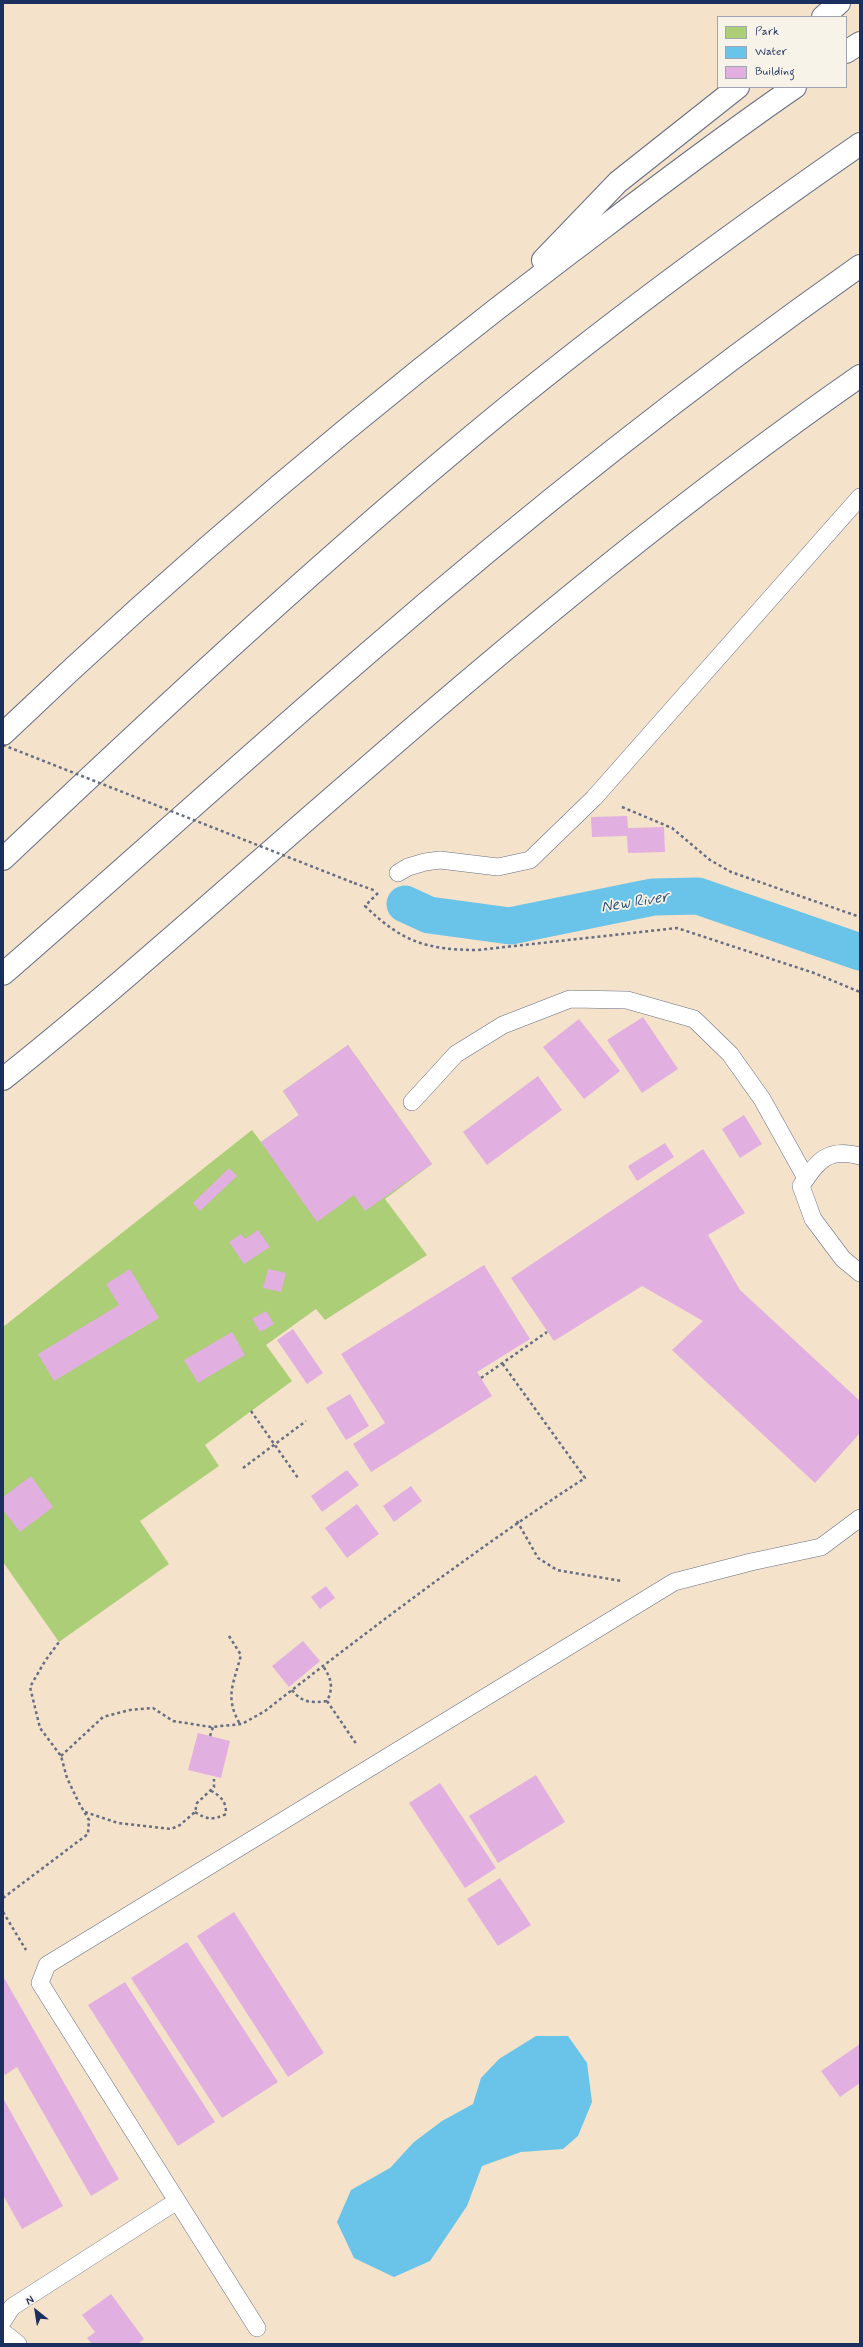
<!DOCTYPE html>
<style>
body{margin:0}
#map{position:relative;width:863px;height:2347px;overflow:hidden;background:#f4e3ca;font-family:Mynerve,sans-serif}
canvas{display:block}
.frame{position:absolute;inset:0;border:4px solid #1b2f5e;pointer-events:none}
.legend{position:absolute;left:717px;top:16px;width:130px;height:72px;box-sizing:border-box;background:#f7f3e8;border:1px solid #9fa5b1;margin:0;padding:5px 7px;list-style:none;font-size:12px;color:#1b2f5e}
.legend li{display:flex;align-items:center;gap:8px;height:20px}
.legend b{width:20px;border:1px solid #9fa5b1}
.north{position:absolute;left:16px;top:2291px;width:40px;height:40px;-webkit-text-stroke:3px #f7f3e8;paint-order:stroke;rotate:330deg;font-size:11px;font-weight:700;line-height:16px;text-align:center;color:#1b2f5e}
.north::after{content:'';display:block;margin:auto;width:14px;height:18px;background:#1b2f5e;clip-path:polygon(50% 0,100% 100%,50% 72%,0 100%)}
</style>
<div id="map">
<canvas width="863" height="2347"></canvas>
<div class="frame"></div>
<ul class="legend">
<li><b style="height:11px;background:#acce76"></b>Park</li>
<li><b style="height:11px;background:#6ac3e8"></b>Water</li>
<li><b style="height:11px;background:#e1afe0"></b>Building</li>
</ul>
<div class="north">N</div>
</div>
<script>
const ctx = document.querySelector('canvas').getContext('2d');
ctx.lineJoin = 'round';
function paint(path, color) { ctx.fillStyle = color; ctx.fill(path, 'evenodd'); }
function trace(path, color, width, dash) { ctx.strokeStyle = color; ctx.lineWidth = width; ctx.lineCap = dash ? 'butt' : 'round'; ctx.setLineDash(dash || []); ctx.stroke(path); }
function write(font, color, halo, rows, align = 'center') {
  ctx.font = font + ' Mynerve,sans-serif'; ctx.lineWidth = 3.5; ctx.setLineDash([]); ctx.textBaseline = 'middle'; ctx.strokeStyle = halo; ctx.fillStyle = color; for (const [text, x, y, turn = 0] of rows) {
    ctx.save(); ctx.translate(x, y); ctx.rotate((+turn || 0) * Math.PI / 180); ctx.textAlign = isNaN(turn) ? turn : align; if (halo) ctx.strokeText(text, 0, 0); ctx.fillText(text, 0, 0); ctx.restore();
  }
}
paint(new Path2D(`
 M348 1045 432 1164 385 1199 427 1255 325 1320 316 1309 266 1345 292 1381 205 1445 219 1466 140 1521 169 1564 59 1642 3 1562V1327L252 1130 261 1142 299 1115 283 1091Z`), '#acce76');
paint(new Path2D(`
 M536 2036H568L587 2063 592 2102 578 2136 563 2149 521 2152 482 2166 467 2206 430 2261 394 2277 354 2258 337 2222 351 2190 390 2168 414 2142 442 2121 473 2104 481 2078 499 2059Z`), '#6ac3e8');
trace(new Path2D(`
 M405 904 429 915 510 926 653 897 698 896 860 952`), '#6ac3e8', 37);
paint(new Path2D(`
 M627 816 628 828 664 827 665 852 628 853 627 836 592 837 591 817Z
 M643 1017 678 1069 642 1093 607 1040Z
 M579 1019 620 1071 584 1099 543 1047Z
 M348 1045 432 1164 365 1211 354 1195 317 1222 261 1142 299 1115 283 1091Z
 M538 1076 562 1110 487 1165 463 1132Z
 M744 1115 762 1144 740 1158 722 1129Z
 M665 1143 674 1157 637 1181 628 1166Z
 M703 1149 745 1213 708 1235 740 1290 860 1401V1433L815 1483 672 1350 703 1321 642 1286 554 1341 511 1278Z
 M229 1168 237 1176 200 1211 193 1203Z
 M258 1230 270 1247 244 1264 229 1242 241 1234 245 1239Z
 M484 1265 530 1339 477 1372 492 1396 371 1472 353 1444 385 1423 341 1354Z
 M130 1269 159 1318 54 1381 38 1354 119 1305 106 1284Z
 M268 1269 286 1273 281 1292 263 1288Z
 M266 1311 274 1324 260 1332 252 1319Z
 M293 1329 323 1373 307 1384 277 1340Z
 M232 1332 245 1355 198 1383 184 1360Z
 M350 1394 369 1426 346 1440 326 1408Z
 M347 1470 359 1485 322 1512 311 1496Z
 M31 1476 53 1507 20 1532 3 1510V1497Z
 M411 1486 422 1501 394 1522 383 1506Z
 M357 1504 379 1534 347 1558 325 1528Z
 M326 1586 335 1598 320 1609 311 1597Z
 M303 1641 320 1661 289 1687 272 1666Z
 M198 1733 230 1741 221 1778 188 1770Z
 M536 1775 565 1822 498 1863 469 1816Z
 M440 1783 496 1868 465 1888 409 1803Z
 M500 1878 531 1925 498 1946 467 1899Z
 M234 1912 324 2053 288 2077 197 1936Z
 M187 1942 278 2082 222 2118 131 1978Z
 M3 1976 119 2179 91 2196 17 2067 5 2075 3 2071Z
 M125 1982 215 2122 178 2146 88 2005Z
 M860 2044V2083L840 2097 821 2071Z
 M3 2098 63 2206 22 2229 3 2195Z
 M111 2294 144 2339 138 2344H92L87 2338 95 2332 82 2315Z`), '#e1afe0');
const service = new Path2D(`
 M398 873 408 867 425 862 440 860 498 867 530 860 594 798 860 497
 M412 1102 456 1054 503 1025 570 999 627 1000 694 1019 730 1054 762 1099 806 1178
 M860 1156C827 1147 818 1161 801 1186L813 1219 843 1259 860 1273
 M3 2321 12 2307 177 2201
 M257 2328 40 1983 47 1965 674 1582 751 1562 821 1547 860 1518
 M3 2332 18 2344`);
const motorway = new Path2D(`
 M823 17 839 3
 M846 52 860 43
 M543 260 618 182 738 87
 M3 734C183 562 373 402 571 252 645 196 719 139 795 87
 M3 859C150 720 298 582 453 452 583 342 720 241 860 144
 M3 974C125 868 245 759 368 653 526 516 690 386 860 266
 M3 1079C127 980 243 874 363 771 523 632 686 497 860 376`);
trace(service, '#676e84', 18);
trace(motorway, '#676e84', 24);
trace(new Path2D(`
 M622 807 672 828 710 860 731 872 860 917
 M354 883 376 891
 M378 893 365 906C402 942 427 950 478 950L677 928 814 973 860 992
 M481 1378 547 1332
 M251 1411 298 1478
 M243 1468 306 1421
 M517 1521 538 1558 557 1570 622 1581
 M229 1636 241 1655C234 1683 224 1697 240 1724
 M292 1690C302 1703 311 1703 327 1701 334 1687 331 1678 323 1666
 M327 1701 357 1745
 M210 1736 213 1727
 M61 1756 103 1717 130 1710 153 1708 173 1721 211 1727 242 1724 265 1711C369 1630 474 1550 585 1478L502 1363
 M85 1812 118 1823 171 1829 180 1825 195 1812 197 1803 214 1787V1779
 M195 1812C207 1820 213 1820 226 1814 226 1800 221 1797 210 1790
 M3 1898 88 1834 89 1820 79 1803 67 1778 61 1756 40 1728 30 1687 45 1661 59 1642
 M3 1912 26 1950`), '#676e84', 2.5, [3, 3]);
trace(service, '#fff', 17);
trace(motorway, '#fff', 22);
trace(new Path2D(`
 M3 745 354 883`), '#676e84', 2.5, [3, 3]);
write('italic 16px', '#2f5480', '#f7f3e8', [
 ["New River",635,903,-9]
]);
</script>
